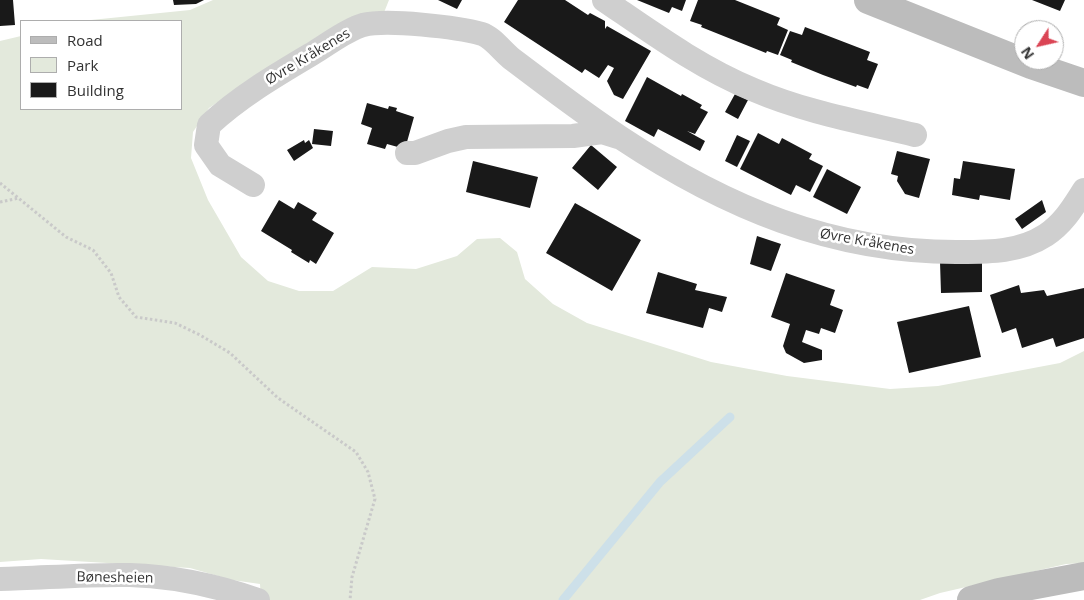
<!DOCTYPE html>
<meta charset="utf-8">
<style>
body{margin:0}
#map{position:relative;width:1084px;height:600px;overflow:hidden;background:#fff;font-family:"Open Sans",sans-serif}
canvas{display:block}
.legend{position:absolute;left:20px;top:20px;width:162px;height:90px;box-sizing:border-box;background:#fff;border:1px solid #adadad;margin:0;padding:6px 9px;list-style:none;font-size:15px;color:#323232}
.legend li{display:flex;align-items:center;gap:10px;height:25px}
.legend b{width:25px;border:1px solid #adadad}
.north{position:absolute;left:1014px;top:20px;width:50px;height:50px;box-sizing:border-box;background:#fff;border:1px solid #adadad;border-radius:50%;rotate:235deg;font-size:14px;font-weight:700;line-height:20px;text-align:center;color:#323232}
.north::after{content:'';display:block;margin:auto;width:18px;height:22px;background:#da4454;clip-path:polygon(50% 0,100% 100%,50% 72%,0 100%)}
</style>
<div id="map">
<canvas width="1084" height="600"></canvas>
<ul class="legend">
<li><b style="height:6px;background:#bcbcbc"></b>Road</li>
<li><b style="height:14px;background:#e3e9dc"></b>Park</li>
<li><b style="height:14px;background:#191919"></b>Building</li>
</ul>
<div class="north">N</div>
</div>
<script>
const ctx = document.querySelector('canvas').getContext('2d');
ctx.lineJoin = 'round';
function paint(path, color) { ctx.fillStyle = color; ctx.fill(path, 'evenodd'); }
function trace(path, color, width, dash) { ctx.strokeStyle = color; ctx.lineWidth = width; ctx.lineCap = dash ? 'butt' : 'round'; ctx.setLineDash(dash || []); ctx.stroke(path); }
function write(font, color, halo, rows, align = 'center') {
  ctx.font = font + ' "Open Sans",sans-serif'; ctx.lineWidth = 5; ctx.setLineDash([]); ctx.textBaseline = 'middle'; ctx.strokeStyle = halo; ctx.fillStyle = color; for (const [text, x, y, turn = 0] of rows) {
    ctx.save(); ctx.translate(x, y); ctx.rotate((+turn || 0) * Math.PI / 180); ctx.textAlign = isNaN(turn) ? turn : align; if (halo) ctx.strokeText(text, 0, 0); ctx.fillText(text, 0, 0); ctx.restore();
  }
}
paint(new Path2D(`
 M213 0H389L383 15 267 69 209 108 193 132 191 158 208 200 241 257 268 281 299 291H333L372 267 416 269 457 256 477 239 500 238 517 252 525 279 553 304 587 323 711 362 787 376 890 389 938 386 1060 363 1084 351V563L1066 564 940 593 920 600H261L260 584 232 580 190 568 41 559 0 562V41L21 36V109H181V21H81L190 10Z`), '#e3e9dc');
trace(new Path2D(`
 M563 600 660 482 730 417`), '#cde0e9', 9);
paint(new Path2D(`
 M0 0H13L15 25 0 26Z
 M173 0H204L196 4 174 5Z
 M438 0H462L457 9Z
 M518 0H565L588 15 590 13 605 21V29L607 26 651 51 623 99 614 95 607 81 614 68 608 65 599 78 585 69 582 73 504 22Z
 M637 0H686L682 11 672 7 669 13Z
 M698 0H735L780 18 777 25 788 30 778 55 767 51 766 53 701 27 702 25 690 21Z
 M1032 0H1065L1060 11Z
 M805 27 870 52 867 60 878 64 868 89 857 85 856 87 823 75 791 62 792 60 780 55 790 31 802 35Z
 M647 77 681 96 682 94 702 105 700 108 708 112 695 134 687 131 705 141 700 151 658 129 654 137 625 121Z
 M735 94 748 100 738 119 725 112Z
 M367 103 388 109 389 106 397 108 396 111 414 117 405 149 387 144 385 149 367 144 372 128 361 124Z
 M314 129 333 131 331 146 312 144Z
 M758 133 779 144 782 138 812 154 809 159 823 166 810 192 796 185 791 195 740 169Z
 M737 135 750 141 737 167 725 161Z
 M304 140 305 143 309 140 313 148 294 161 287 150Z
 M591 145 617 167 598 190 572 168Z
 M897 151 930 159 919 198 905 194 897 181 898 176 891 174Z
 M473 161 538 177 530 208 466 192Z
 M963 161 1015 169 1010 200 980 195 979 200 952 195 954 178 960 179Z
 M827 169 861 187 847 214 813 197Z
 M279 200 294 209 298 202 317 213 312 220 334 233 316 264 310 260 309 263 291 252 292 250 261 231Z
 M1042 200 1046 212 1022 229 1015 219Z
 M575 203 641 240 612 291 546 253Z
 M757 236 781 244 771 271 750 264Z
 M982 261V292L941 293 940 262Z
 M658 272 697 284 695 290 727 297 722 312 709 308 703 328 646 313Z
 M786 273 835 290 830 305 843 310 835 333 821 328 819 334 806 330 802 342 822 350V360L804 363 786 353 783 346 790 324 771 317Z
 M1019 285 1021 293 1044 290 1047 296 1084 288V338L1056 347 1053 338 1022 348 1016 328 1002 333 990 295Z
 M969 306 981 357 909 373 897 322Z`), '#191919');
trace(new Path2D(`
 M0 183 66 237 93 250 111 273 119 297 136 317 175 323 200 335 230 353 278 398 356 452 368 472 375 499 352 577 350 600
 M0 202 19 198`), '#c9c9c9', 3, [2.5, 2.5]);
trace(new Path2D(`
 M604 0C651 32 700 68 754 90 805 112 861 122 915 135
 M407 153H415L448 141 466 137 573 136 602 132 618 137
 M253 185 220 165 206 145 209 125C240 96 278 74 315 52 330 43 346 30 363 25 387 19 457 27 482 34 492 37 503 52 512 59 548 86 584 114 621 138 725 207 833 253 960 252 990 252 1020 252 1046 235 1064 223 1073 207 1084 190
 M0 579C43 578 87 574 130 575 173 576 217 586 258 600`), '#cfcfcf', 24);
trace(new Path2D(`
 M868 0 1031 65 1084 83
 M971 600 999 592 1084 576`), '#bcbcbc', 28);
write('14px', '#323232', '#fff', [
 ["Øvre Kråkenes",308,57,-31],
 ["Øvre Kråkenes",867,242,10],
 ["Bønesheien",115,578,1]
]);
</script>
